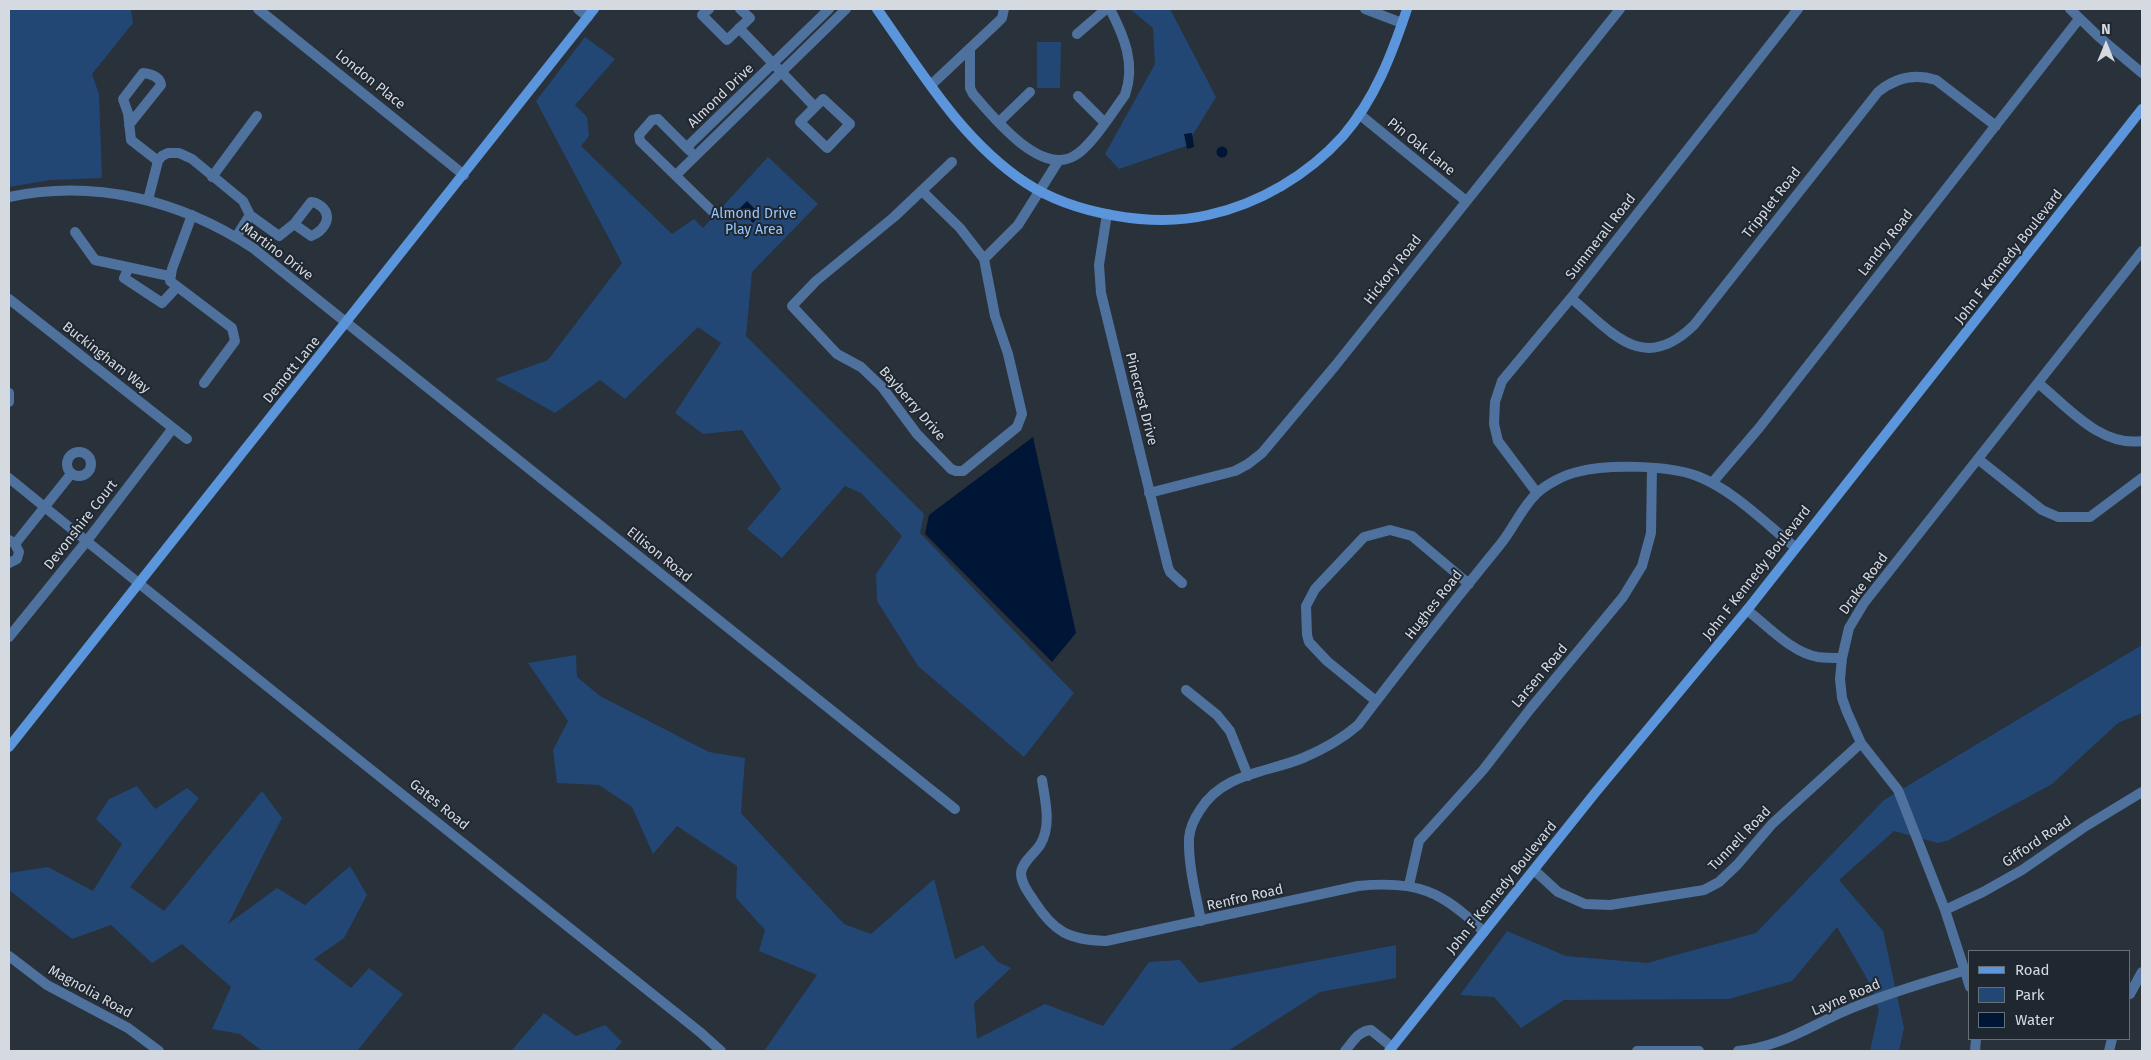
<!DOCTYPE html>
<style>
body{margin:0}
#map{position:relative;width:2151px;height:1060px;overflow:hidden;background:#29313b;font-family:"Fira Sans",sans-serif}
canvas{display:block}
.frame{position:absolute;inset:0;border:10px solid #d5dae1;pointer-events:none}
.legend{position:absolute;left:1968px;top:950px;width:162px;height:90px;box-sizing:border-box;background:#1f2731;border:1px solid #686f77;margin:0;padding:6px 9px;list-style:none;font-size:15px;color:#d5dae1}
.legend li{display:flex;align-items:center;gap:10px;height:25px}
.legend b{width:25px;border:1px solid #686f77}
.north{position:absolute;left:2081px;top:20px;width:50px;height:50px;-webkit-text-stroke:4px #1f2731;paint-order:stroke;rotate:0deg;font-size:14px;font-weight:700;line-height:20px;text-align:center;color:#d5dae1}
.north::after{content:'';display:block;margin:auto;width:18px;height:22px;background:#d5dae1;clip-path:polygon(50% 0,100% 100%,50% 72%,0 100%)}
</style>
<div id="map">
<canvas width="2151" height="1060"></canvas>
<div class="frame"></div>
<ul class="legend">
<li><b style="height:6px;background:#5b95dc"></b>Road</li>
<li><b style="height:14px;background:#224774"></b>Park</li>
<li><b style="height:14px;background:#001637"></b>Water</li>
</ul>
<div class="north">N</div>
</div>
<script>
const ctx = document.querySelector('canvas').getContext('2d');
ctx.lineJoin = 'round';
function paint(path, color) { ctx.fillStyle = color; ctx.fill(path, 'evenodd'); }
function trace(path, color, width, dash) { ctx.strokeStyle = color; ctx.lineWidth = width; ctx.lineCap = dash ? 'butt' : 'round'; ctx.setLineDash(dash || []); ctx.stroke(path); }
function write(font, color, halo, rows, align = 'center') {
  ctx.font = font + ' "Fira Sans",sans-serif'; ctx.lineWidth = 4; ctx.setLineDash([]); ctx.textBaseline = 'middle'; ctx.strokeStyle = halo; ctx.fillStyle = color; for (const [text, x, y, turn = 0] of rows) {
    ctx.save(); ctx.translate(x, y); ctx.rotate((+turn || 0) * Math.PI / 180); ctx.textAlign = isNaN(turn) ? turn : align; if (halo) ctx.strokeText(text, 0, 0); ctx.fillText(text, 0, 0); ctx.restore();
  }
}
paint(new Path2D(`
 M9 9H131L133 23 92 74 99 94 102 178 50 180 9 187Z
 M1130 9H1170L1216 97 1186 146 1119 169 1105 154 1155 64 1153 28Z
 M585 37 615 59 575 105 587 117 589 136 581 146 672 234 694 219 703 228 768 157 818 204 752 272 746 336 924 514 920 533 1074 693 1024 757 918 666 877 601 876 574 902 536 861 493 845 486 782 558 747 529 781 489 742 430 703 434 675 413 721 343 698 327 625 399 600 380 555 413 495 379 548 360 622 263 536 101Z
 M1037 42H1061L1060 88H1037Z
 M2142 645V713L2118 723 2052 784 1949 840 1938 843 1894 831 1839 880 1883 931 1904 1028 1899 1051H1870L1879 1010 1869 982 1837 927 1792 981 1729 999 1564 1000 1521 1028 1494 997 1460 995 1507 931 1566 956 1647 963 1756 933 1884 800Z
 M576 655 577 677 600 696 709 752 745 758 741 813 844 924 871 934 934 879 955 959 983 945 998 962 1011 968 974 1003 977 1039 1045 1004 1103 1026 1149 962 1180 960 1199 983 1396 945V978L1320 992 1228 1051H764L817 975 759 951 765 930 736 898 737 866 677 826 653 854 632 807 599 785 557 783 553 750 568 721 528 663Z
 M137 786 155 809 187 788 199 798 130 887 164 911 262 791 282 818 228 924 277 888 305 905 350 866 367 895 344 938 314 959 351 988 369 968 403 994 357 1051H262L240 1034 212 1029 231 987 182 944 152 963 111 925 72 939 9 890V873L48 867 93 891 122 844 96 819 109 799Z
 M544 1013 576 1036 605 1025 622 1042 614 1051H511Z`), '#224774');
paint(new Path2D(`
 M1192 133 1194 147 1187 149 1184 134Z
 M1216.5 152a5.5 5.5 0 1 1 11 0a5.5 5.5 0 1 1-11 0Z
 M747 201 761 215 753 223 739 209Z
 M1033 437 1076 633 1052 662 925 534 929 515Z`), '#001637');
trace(new Path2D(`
 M258 9 464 175
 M578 9 588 17
 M709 9 702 15 727 40 750 18 740 9
 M1365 9 1402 23
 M2070 9 2099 37 2142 73
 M739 28 815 107
 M1077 34 1106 9
 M970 48V88L973 94C992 116 1040 176 1074 156 1091 147 1113 111 1125 95 1136 64 1124 36 1110 9
 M931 85 998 22 1002 18 1004 9
 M1078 96 1105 123
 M823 99 850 124 827 148 800 122Z
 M1359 114 1466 201
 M999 122 1030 92
 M129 125 161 85C160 76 151 74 143 73L123 99 128 113 131 140 158 161
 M687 147 829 9
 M690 151 658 119 652 120 639 135 640 141 712 211
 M676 175 846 9
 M212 177 257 116
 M922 191 960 228 984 259 995 316 1008 354 1022 414 1017 427 963 471H956L951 469 917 434 882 387 861 367 837 354 792 306 816 281 894 217 952 162
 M9 197C95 179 180 200 253 248L955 809
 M148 200 158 161 162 156 168 153H179L192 159 243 201 250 215 279 236 294 224 311 202C316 202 318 204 322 207 334 218 322 232 311 236L294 224
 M1107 214 1099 265 1101 293 1168 567 1170 572 1182 583
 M192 215 172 269 170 281 232 328 235 341 204 383
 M75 232 95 260 169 276
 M236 237 250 215
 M984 259 1018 225 1059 160
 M128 269 124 278 162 303 177 287
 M1571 298C1613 333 1643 375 1694 325L1878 92C1895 78 1914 73 1936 80L1996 126
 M9 299 187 439
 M2038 383C2068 407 2100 447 2142 441
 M9 393V402
 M67 464a12 12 0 1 1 24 0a12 12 0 1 1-24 0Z
 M1978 459 2042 510 2058 517H2090L2142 478
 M9 478C238 665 470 848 701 1033L721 1051
 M1712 483 1759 428 2079 19
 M1149 493 1235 471 1248 464 1262 453 1335 366 1620 9
 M1537 493 1498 441 1494 424 1495 402 1502 381 1571 298 1798 9
 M9 540 15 544 19 552 17 559 9 563
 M15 544 71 474
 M1747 610C1768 626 1792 653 1818 657 1826 658 1834 658 1842 658
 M9 637 86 542 173 428
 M1186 690 1217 715 1230 731 1248 776
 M1376 701 1327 661 1309 642 1307 635 1306 606 1315 589 1364 537 1390 530 1412 536 1469 584
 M1042 780C1045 800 1052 826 1040 845 1035 853 1022 862 1021 873 1021 883 1028 892 1034 901 1054 932 1069 940 1106 941L1358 886C1417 880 1442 891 1484 932
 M1534 870 1558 892 1585 904 1610 905 1704 890 1719 882 1737 865 1772 824 1861 743
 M1409 885 1419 841 1483 770 1531 708 1623 597 1642 566 1651 533 1652 468
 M1945 910 1983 892 2022 870 2086 826 2142 792
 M1201 921C1196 895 1188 865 1189 838 1190 827 1194 819 1200 810 1223 773 1266 773 1303 758 1324 749 1341 740 1358 725 1404 664 1451 605 1499 546 1513 530 1521 508 1537 493 1547 484 1564 475 1577 472 1607 464 1668 465 1697 476 1732 489 1766 524 1795 547
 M9 956 47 985 128 1028 159 1051
 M1970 987 1945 910 1898 790 1861 743 1847 712 1842 698 1840 679 1842 658 1849 628 1864 603 2142 251
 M2130 994 2142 972
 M1345 1051C1353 1042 1358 1031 1371 1030L1392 1047
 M1637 1051H1699
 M1738 1051C1780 1047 1808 1027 1845 1011 1884 994 1925 983 1966 970
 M1975 1051 1976 1039
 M2109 1051 2112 1039`), '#4e719e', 10);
trace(new Path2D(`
 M877 9C921 71 961 140 1026 183 1073 214 1153 228 1208 215 1259 204 1308 175 1343 136 1375 99 1392 54 1407 9
 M9 747 594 9
 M1389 1051 1595 793 1747 610 2142 109`), '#5b95dc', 10);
write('14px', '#d5dae1', '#1f2731', [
 ["London Place",370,80,39],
 ["Almond Drive",721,96,-44],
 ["Pin Oak Lane",1421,147,39],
 ["Tripplet Road",1772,203,-52],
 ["Summerall Road",1601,237,-52],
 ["Landry Road",1886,243,-52],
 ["Martino Drive",277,252,37],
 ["John F Kennedy Boulevard",2009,257,-52],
 ["Hickory Road",1393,270,-52],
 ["Buckingham Way",106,358,38],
 ["Demott Lane",292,370,-51],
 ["Pinecrest Drive",1141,399,76],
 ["Bayberry Drive",912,404,49],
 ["Devonshire Court",81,525,-52],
 ["Ellison Road",659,555,39],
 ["John F Kennedy Boulevard",1757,573,-52],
 ["Drake Road",1864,584,-54],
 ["Hughes Road",1434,605,-52],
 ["Larsen Road",1540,676,-50],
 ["Gates Road",439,805,39],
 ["Tunnell Road",1740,839,-46],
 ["Gifford Road",2037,842,-34],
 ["John F Kennedy Boulevard",1502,888,-51],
 ["Renfro Road",1245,898,-13],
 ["Magnolia Road",90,992,29],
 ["Layne Road",1846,998,-23]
]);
write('14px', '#9ac6fd', '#1f2731', [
 ["Almond Drive",754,214],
 ["Play Area",754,230]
]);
</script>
